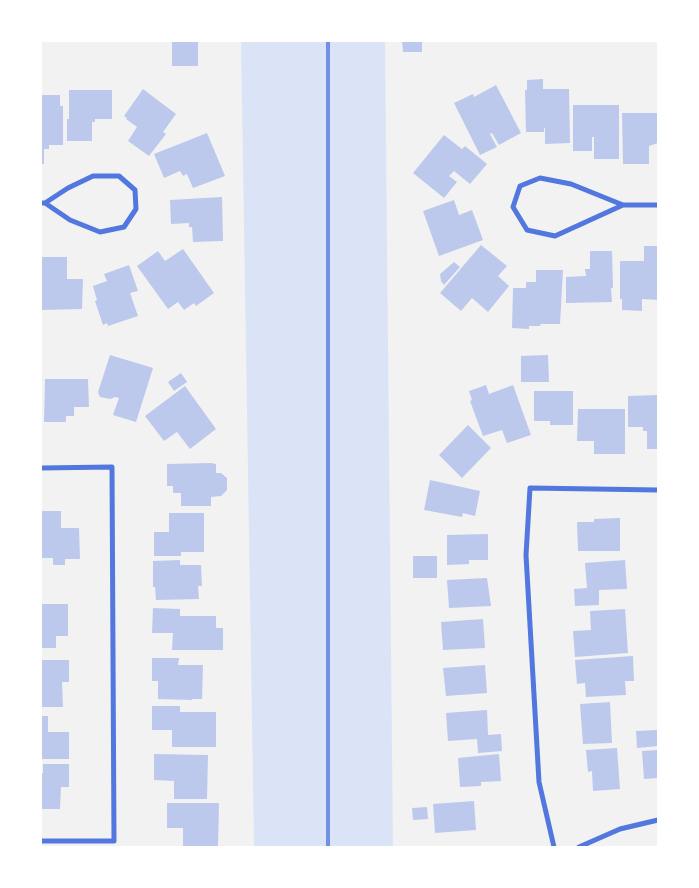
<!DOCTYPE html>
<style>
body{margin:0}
#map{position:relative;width:699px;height:888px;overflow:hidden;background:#f2f2f2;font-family:"Playfair Display",serif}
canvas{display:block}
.frame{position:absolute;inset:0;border:42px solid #fff;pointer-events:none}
</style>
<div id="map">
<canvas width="699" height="888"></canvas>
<div class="frame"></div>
</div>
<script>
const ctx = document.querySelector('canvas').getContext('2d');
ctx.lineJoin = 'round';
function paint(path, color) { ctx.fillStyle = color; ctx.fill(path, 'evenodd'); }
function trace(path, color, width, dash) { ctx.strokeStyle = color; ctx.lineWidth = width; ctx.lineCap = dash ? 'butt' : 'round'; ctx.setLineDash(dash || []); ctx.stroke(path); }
paint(new Path2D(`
 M241 41H385L393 847H254Z`), '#dbe4f7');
paint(new Path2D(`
 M172 41H198V66H172Z
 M402 41H422V52H403Z
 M543 79V89H569L570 143 545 144V128H544V132H526L525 90H527V80Z
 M496 85 521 133 499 145 492 133 490 134 497 147 480 155 454 103 473 94 474 97Z
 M143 89 176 114 163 132 166 134 149 156 128 141 137 127 126 119 127 118 124 116Z
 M69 90H112V119H95V122H92V141H67V119H69Z
 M42 95H60V106H63V145H49V149H44V164H41Z
 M573 105H619V159H594V137H592V151H573Z
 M622 113H658V143L649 146V164H623Z
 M207 133 225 176 193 188 187 174 183 176 180 171 164 178 154 154Z
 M444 135 462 149 465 146 487 164 470 184 454 171 449 176 457 182 444 198 413 173Z
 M222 197 223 241 193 242 192 227H189V223L171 224 170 200Z
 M454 200 459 215 472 210 483 240 439 256 423 211Z
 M481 245 507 266 498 276 509 286 488 312 472 298 461 311 440 293Z
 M644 246H658V300L642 299V311L622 310V299H620V261H644Z
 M183 249 214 293 196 306 194 303 184 310 178 302 168 309 137 266 158 251 165 261Z
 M590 251H612L613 288H611L612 302 566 303V277L586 276 585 269H590Z
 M41 257H67V279H83L82 309 42 310Z
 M454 262 460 267 444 285 441 281 440 274Z
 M129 265 138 291 130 293 138 316 108 326 107 323 103 325 95 301 97 300 93 286 107 281 104 274Z
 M536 270H563L560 324H541L540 326H529V329L512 328 513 288H526V282H536Z
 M110 355 153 368 136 422 113 415 119 398 115 397 110 399 100 397 98 392Z
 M548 355 549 382H521V356Z
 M181 373 187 382 174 391 168 382Z
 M45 379H88L89 407H74V416H66V422H44Z
 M486 385 489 394 513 385 531 435 507 443 502 430 483 436 470 401 472 400 469 391Z
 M185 386 216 429 190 449 177 432 164 441 145 416Z
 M534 391H573V425H550V421H534Z
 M658 395V449H647V431H643V427H628V396Z
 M578 409H625V454H594V441H577Z
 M468 425 491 448 462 478 439 455Z
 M211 463 216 464V473H221L227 478V490L221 496 211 497V506H181V493H173V486H167V464Z
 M430 480 480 491 475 516 463 513 462 517 424 510Z
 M41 511H61V528H79L80 559H65V565H53V558H41Z
 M169 513H204V552H181V556H154V532H169Z
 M620 518V551H578L577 522H594V519Z
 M488 534V560H469V564L447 565V535Z
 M413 556H437V578H413Z
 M180 560V565H201L202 586H198L199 599 156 600 155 587H153V561Z
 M625 560 627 589 599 590V605L575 606 574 589 587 588 585 563Z
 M487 578 491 606 449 608 447 580Z
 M41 604H68V636H56V648H41Z
 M153 608 180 609V616H216V628H223V650H172L173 633H152Z
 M625 609 628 653 575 657 573 631 591 630 590 611Z
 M483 619 485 648 443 650 441 622Z
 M633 656 634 681H625L626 695 586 697 585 683 577 684 575 660Z
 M152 658H179L178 665H203L202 699H192V700L158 699V681H152Z
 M42 660H69V682H62L63 707H41Z
 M485 665 487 693 446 696 443 668Z
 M610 702 612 743 583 744 580 704Z
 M152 706H180V712H216V747H172V730H152Z
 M487 710 488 735 501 734 502 751 478 753 477 739 448 741 446 713Z
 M41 716H48V732H69V759H41Z
 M658 730V746L637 748 636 731Z
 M617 748 620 789 593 791 592 771 588 772 586 750Z
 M658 750V778L644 779 642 751Z
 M154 754 208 755 207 799H174V781L154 780Z
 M499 754 501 781 481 782V786L460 787 458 758Z
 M43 764H69V787H61L60 809H41V773H43Z
 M474 801 476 830 435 833 433 804Z
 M167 803H219L218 847H183V828H167Z
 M427 807 428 819 413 820 412 808Z`), '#bdc9ec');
trace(new Path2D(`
 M41 203H45L68 188 93 176H119L135 190 136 209 124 227 100 232 70 220 45 203
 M623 205 555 236 527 230 513 207 520 186 540 178 571 184 623 205H658
 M41 468 112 467 114 841H41
 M554 847 539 782 526 555 530 488 658 490
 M579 847 620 829 658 820`), '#5277de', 5);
trace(new Path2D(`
 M328 41V847`), '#7290e2', 4);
</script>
